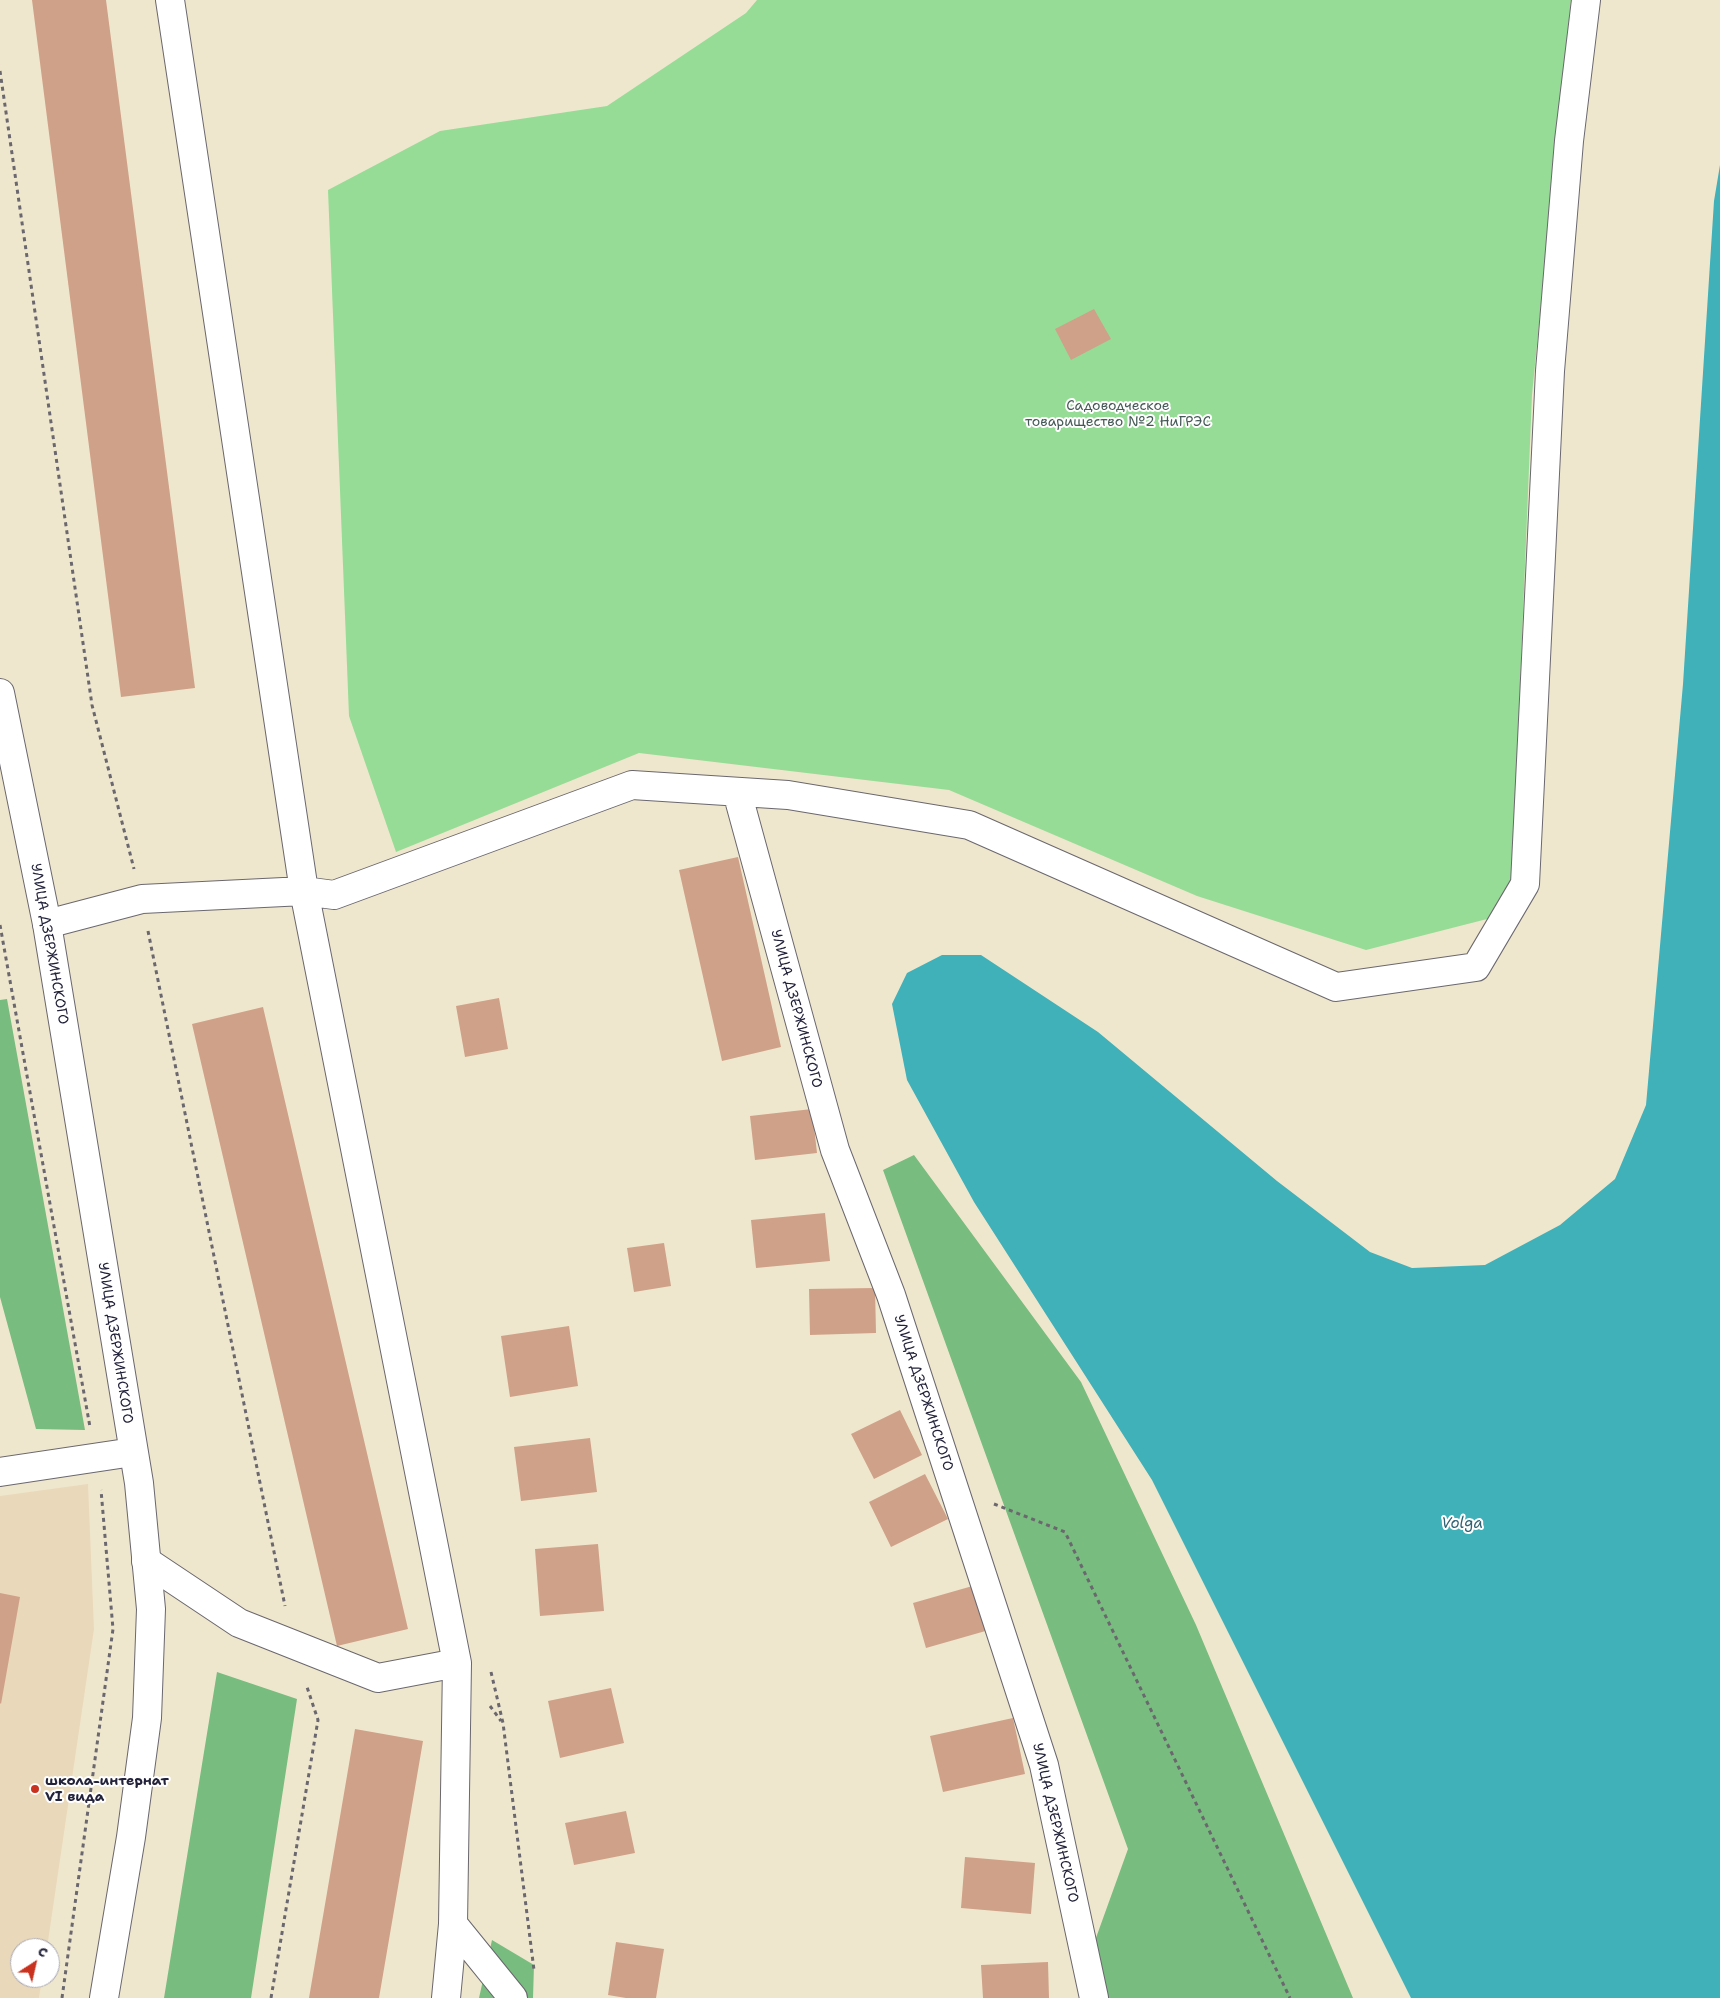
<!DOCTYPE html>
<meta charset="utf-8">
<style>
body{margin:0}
#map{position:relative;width:1720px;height:1998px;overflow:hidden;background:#efe7cd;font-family:"Shantell Sans",sans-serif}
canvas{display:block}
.north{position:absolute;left:10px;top:1938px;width:50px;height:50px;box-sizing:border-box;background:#fff;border:1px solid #a7a7b1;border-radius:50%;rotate:35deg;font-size:14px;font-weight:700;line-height:20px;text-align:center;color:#22223b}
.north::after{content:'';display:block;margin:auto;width:18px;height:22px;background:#c8321e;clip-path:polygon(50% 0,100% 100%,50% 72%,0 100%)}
</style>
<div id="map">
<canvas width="1720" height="1998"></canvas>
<div class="north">С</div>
</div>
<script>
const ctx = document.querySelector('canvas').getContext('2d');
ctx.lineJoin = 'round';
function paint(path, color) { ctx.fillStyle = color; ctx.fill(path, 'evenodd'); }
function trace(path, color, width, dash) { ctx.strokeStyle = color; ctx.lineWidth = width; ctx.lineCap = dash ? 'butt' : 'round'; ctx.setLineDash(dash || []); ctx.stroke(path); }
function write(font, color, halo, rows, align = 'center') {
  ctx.font = font + ' "Shantell Sans",sans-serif'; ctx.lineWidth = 4; ctx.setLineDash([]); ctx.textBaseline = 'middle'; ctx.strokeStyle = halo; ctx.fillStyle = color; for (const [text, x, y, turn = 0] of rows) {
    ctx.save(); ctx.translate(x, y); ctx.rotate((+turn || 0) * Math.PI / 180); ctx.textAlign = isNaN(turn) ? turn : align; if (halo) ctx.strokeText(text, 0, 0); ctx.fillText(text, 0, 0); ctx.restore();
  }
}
paint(new Path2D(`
 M88 1484 94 1629 47 1948H20V1978H42L39 1998H0V1496Z`), '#ead8ba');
paint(new Path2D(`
 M757 0H1571L1532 395 1512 882 1491 918 1366 950 1197 896 949 790 639 753 396 852 349 716 328 190 440 131 607 106 746 13Z`), '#96dc96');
paint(new Path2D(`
 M7 999 85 1430 36 1429 0 1297V1000Z
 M914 1155 1081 1382 1196 1625 1353 1998H1097L1088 1960 1128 1849 883 1170Z
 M217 1672 297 1699 251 1998H164Z
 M492 1940 534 1965 533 1998H479Z`), '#78bc7f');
paint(new Path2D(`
 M1720 165V1998H1411L1152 1480 974 1202 907 1080 892 1004 907 973 942 955H981L1098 1032 1277 1181 1370 1252 1412 1268 1485 1265 1560 1225 1615 1179 1646 1105 1683 684 1714 201Z`), '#40b0b9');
paint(new Path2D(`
 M32 0H106L195 688 121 697Z
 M1094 309 1111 339 1071 360 1055 329Z
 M738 857 781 1047 722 1061 679 870Z
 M499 998 508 1049 465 1057 456 1006Z
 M263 1007 408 1629 337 1646 192 1024Z
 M812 1109 817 1153 755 1160 750 1116Z
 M825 1213 830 1261 756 1268 751 1220Z
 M664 1243 671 1286 634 1292 627 1248Z
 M875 1288 876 1333 810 1335 809 1289Z
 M569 1326 578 1386 510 1397 501 1336Z
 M900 1410 922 1455 874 1479 851 1434Z
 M590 1438 597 1492 521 1501 514 1447Z
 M925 1474 948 1519 891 1547 869 1502Z
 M598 1544 604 1611 540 1616 535 1549Z
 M976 1585 989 1630 926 1648 913 1603Z
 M0 1593 20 1597 1 1704 0 1703Z
 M611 1688 624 1743 560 1758 548 1701Z
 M1013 1718 1025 1774 943 1792 930 1736Z
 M355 1729 423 1741 379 1998H309Z
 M626 1811 635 1853 574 1865 565 1823Z
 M965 1857 1035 1863 1031 1914 961 1908Z
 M616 1942 664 1949 656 1998H626L608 1995Z
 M1048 1962 1049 1998H983L981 1965Z`), '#cfa188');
const minor = new Path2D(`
 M170 0 304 891 457 1663 453 1924 446 1998
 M737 792 835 1150 891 1295 1044 1765 1094 1998
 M47 924 142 899 304 891 334 895 632 785 788 795 969 825 1336 987 1476 967 1525 884 1550 371 1569 141 1586 0
 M0 1472 133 1452
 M146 1561 239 1623 378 1678 457 1663
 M453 1924 513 1998`);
const major = new Path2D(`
 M0 693 47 924 139 1483 151 1609 147 1718 131 1837 104 1998`);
trace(minor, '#6a676e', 30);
trace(major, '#6a676e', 30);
trace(new Path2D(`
 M0 71 92 705 134 869
 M0 925 90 1427
 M148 931 285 1606
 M994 1504 1065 1532 1290 1998
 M491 1672 503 1723 534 1970
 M490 1706 501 1721
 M62 1998 113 1629 101 1490
 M271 1998 318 1720 306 1684`), '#6a676e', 3, [4, 4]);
trace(minor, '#fff', 28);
trace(major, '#fff', 28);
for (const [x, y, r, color] of [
 [35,1789,5,"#c8321e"]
]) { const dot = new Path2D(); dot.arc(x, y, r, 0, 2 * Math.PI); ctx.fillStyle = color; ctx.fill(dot); trace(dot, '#fff', 2); }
write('14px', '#455a56', '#fff', [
 ["Садоводческое",1118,406],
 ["товарищество №2 НиГРЭС",1118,422]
]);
write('14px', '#22223b', '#fff', [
 ["УЛИЦА ДЗЕРЖИНСКОГО",49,944,80],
 ["УЛИЦА ДЗЕРЖИНСКОГО",796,1009,75],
 ["УЛИЦА ДЗЕРЖИНСКОГО",115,1343,81],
 ["УЛИЦА ДЗЕРЖИНСКОГО",923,1393,72],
 ["УЛИЦА ДЗЕРЖИНСКОГО",1055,1823,77]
]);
write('bold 14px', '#22223b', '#fff', [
 ["школа-интернат",45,1781],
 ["VI вида",45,1797]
], 'left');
write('italic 15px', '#306274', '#fff', [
 ["Volga",1462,1524]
]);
</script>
